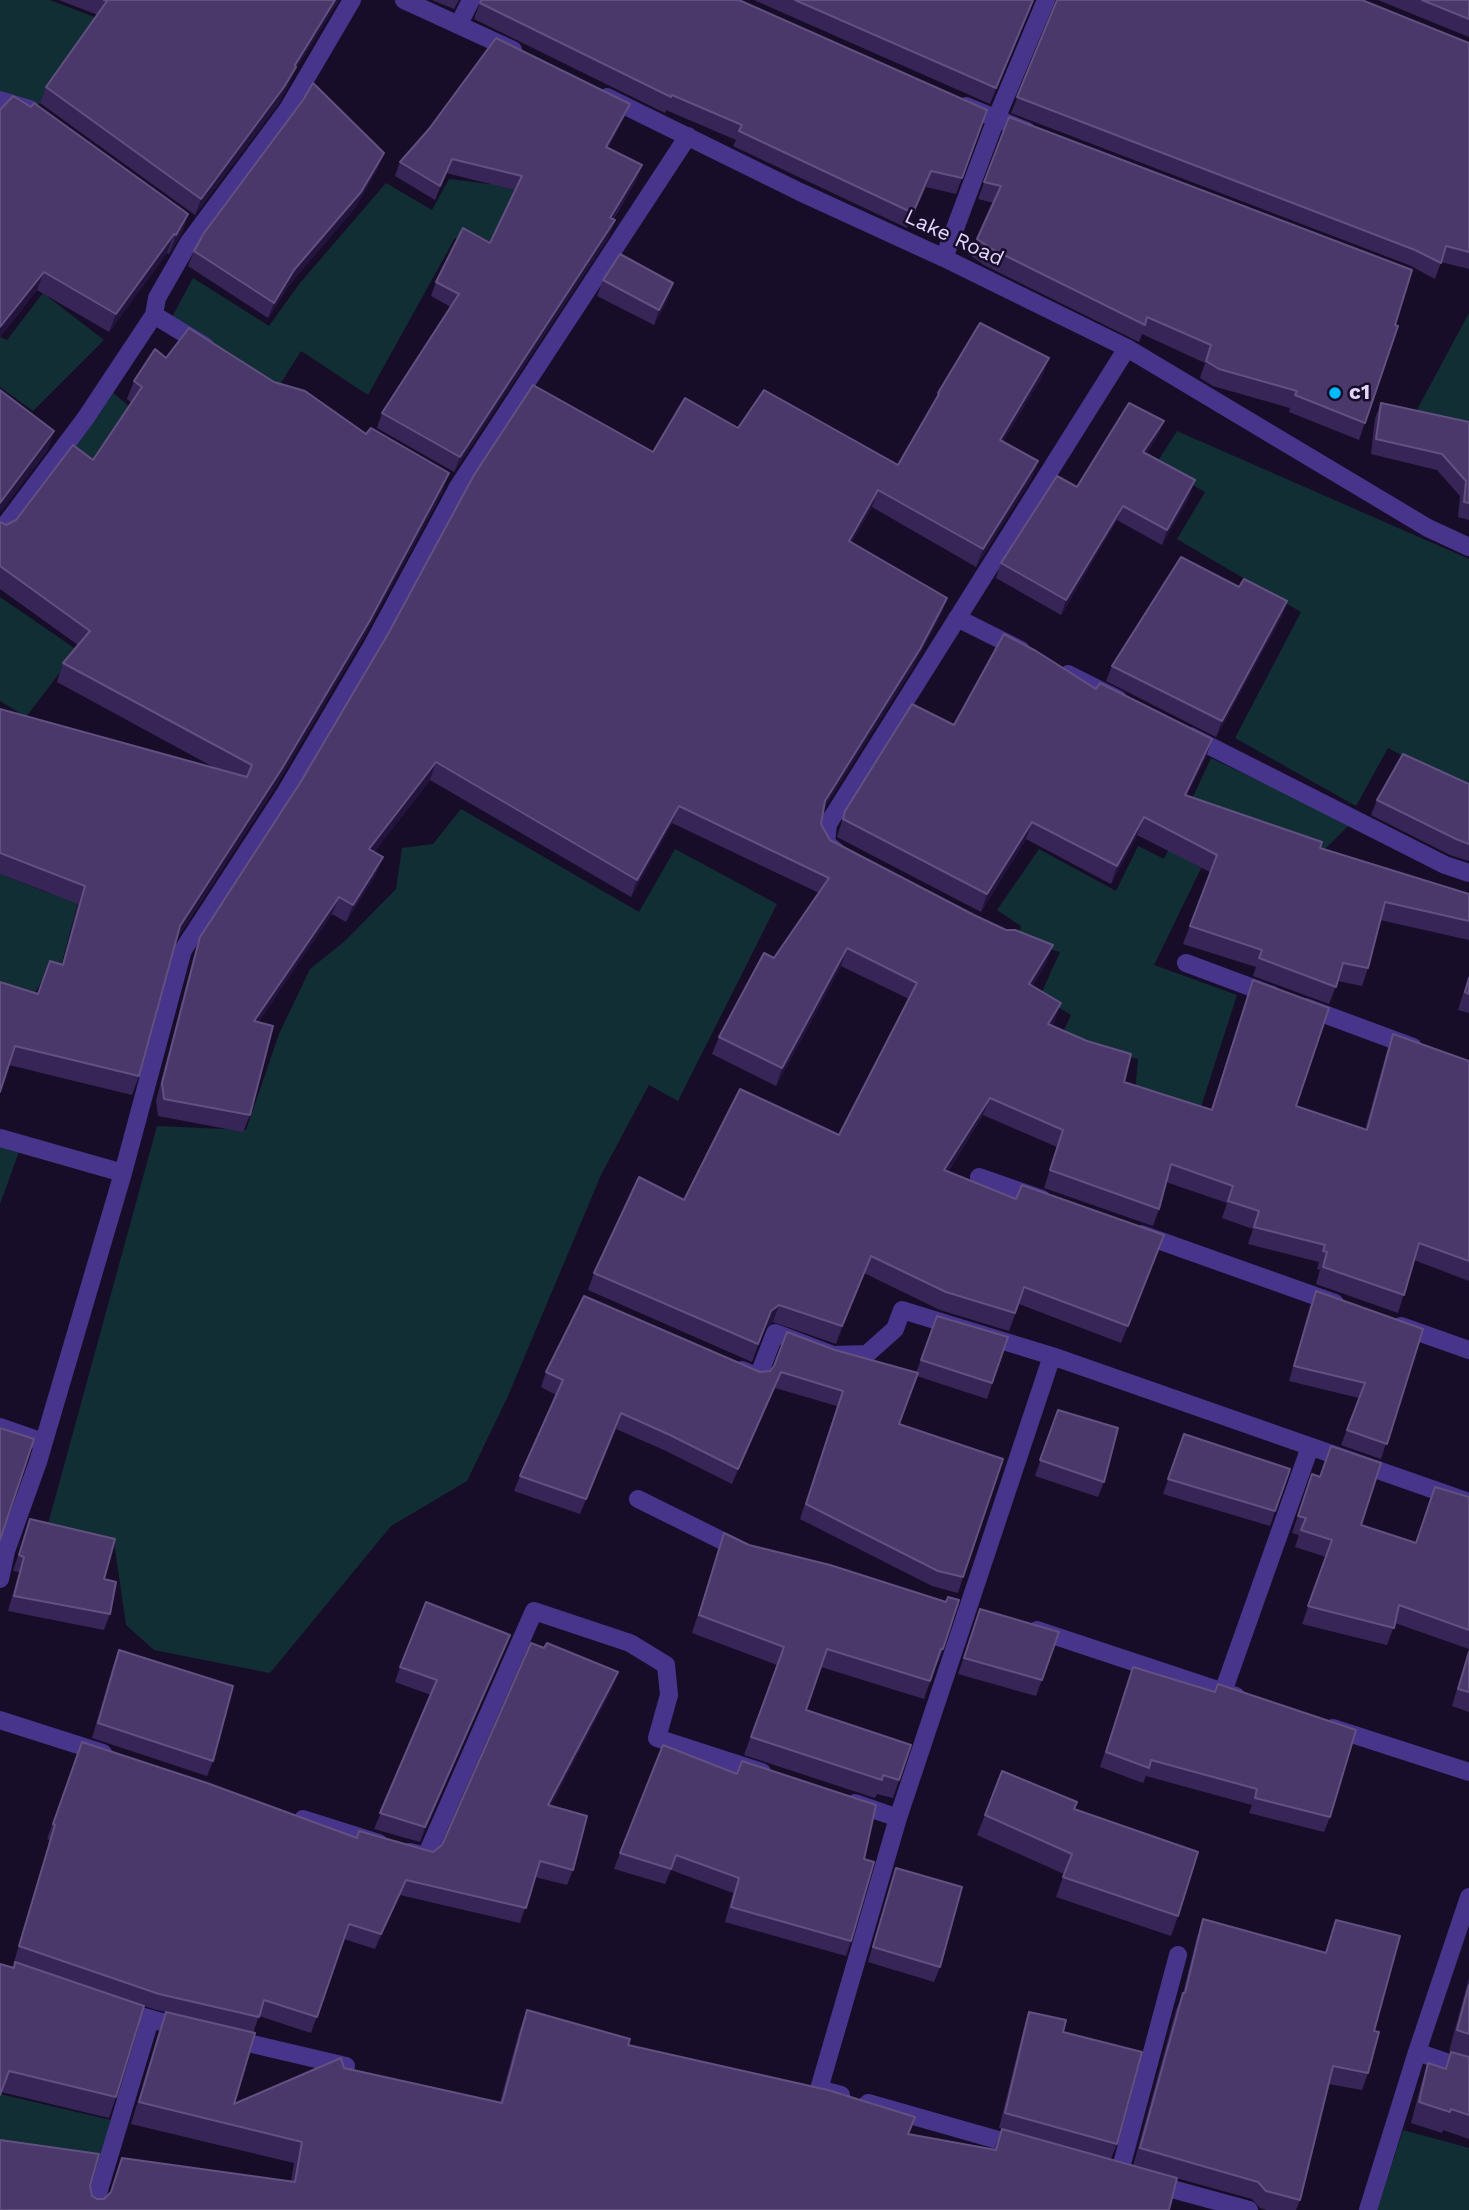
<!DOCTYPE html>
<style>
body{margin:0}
canvas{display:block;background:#170d28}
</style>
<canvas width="1469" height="2210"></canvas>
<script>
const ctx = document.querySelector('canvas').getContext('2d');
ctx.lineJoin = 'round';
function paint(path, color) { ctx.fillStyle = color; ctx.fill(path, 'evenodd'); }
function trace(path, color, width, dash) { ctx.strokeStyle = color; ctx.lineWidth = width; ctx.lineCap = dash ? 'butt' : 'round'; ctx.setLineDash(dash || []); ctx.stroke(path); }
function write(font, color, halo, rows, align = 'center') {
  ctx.font = font + ' "Work Sans",sans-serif'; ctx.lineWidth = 5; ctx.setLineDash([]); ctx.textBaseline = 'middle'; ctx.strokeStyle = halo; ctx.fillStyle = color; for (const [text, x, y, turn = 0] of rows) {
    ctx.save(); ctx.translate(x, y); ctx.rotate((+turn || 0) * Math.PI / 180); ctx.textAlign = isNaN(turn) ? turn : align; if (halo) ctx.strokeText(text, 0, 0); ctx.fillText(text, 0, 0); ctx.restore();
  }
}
paint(new Path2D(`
 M0 0H50L97 18 37 107 0 96Z
 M530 176 486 254 455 238 368 395 301 351 277 389 171 319 193 278 269 326 300 283 386 183 432 210 449 179 489 184Z
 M43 293 104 340 33 411 0 387V337L7 340Z
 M1469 313V432L1412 419Z
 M112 392 194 461 173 496 104 443 73 487 53 475Z
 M1177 431 1469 559V790L1388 748 1356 806 1235 738 1301 612 1177 539 1205 492 1156 464Z
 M0 597 77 650 26 717 0 701Z
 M1211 758 1350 824 1320 854 1224 821 1154 965 1237 995 1199 1113 1135 1093 1138 1059 1060 1039 1071 1015 1040 996 1060 952 1016 940 1021 926 997 910 1039 849 1116 891 1138 846 1164 859Z
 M461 809 639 912 675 849 777 904 678 1101 649 1085 601 1175 508 1396 467 1481 391 1526 270 1673 154 1650 126 1625 114 1542 48 1524 157 1126 246 1130 279 1034 310 969 345 941 396 889 402 848 433 844Z
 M0 874 48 893 79 898 61 966 43 979 25 1010 0 1003Z
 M0 1142 20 1149 0 1204Z
 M0 2094 115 2121 95 2175 0 2161Z
 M1403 2130 1469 2148V2210H1377Z`), '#102e33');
trace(new Path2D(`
 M404 0 513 50
 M459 24 471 0
 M607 97 800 192 944 258 1127 348 1428 528 1469 547
 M0 100 30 109
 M966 106 1027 131
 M944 258 996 119 1046 0
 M205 346 154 315 157 298 189 242 288 109 352 0
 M0 532 85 419 154 315
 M957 618 1021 650
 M1068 674 1118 699
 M1190 736 1445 865 1469 873
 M836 851 826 843 828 824 1127 348
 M1186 963 1272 995
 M1305 1007 1413 1047
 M0 1138 123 1173
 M979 1177 1042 1199
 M1141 1234 1335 1303
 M1401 1326 1469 1350
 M742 1370 758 1377 775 1333 833 1355 867 1354 895 1329 902 1310 1052 1356 1469 1502
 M0 1427 43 1442
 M638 1499 743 1551
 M0 1579 6 1551 38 1462 123 1173 183 950 284 795 372 646 458 487 688 136
 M1037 1630 1236 1696
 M1223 1692 1310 1447
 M0 1720 103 1753
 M1333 1728 1469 1772
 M855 1803 898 1818
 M303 1819 379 1843
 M410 1852 426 1856 534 1611 630 1643 666 1665 669 1695 657 1738 762 1772
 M119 2010 183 2028
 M231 2039 346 2066
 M1417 2052 1469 2070
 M841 2095 819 2089 898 1818 1052 1356
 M868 2103 1019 2146
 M1119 2175 1178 1955
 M1150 2183 1249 2210
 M93 2210 150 2020
 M1368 2210 1417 2052 1469 1897`), '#47348b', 18);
paint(new Path2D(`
 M59 0H339L294 72 290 82 279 103 195 215 40 103 46 87 98 15Z
 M432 0H459L454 9Z
 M481 0 987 110 956 194 926 187 907 228 733 146 736 140 666 110 665 113 474 19Z
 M754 0H1034L990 104Z
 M1056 0H1362L1469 43V269L1441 262 1435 279 1409 265 1011 113 1056 3Z
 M1378 0H1469V37Z
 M630 104 624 118 608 148 642 165 637 179 613 220 610 235 454 472 377 428 382 413 451 307 431 296 436 282 490 243 515 190 446 173 435 200 395 176 400 162Z
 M0 110 188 214 182 233 169 254 167 253 109 332 37 290 0 337Z
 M1009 117 1398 326 1359 440 1289 412 1290 408 1213 386 1200 378 1205 363 1142 334 1139 342 984 265 971 256 977 239 994 203 978 199Z
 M378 168 355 208 289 285 268 318 188 266 194 251Z
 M603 280 673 283 668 298 654 325 597 296Z
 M166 358 443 491 362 640 274 789 176 940 139 1076 132 1095 9 1065 0 982 38 993 62 965 78 904 0 874V709L217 769 57 682 63 663 78 645 0 589V522L6 525 16 520 93 460 132 403 127 399 134 381Z
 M1043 375 1003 441 1038 461 1031 479 976 567 872 507 851 543 947 598 940 616 913 667 823 810 821 824 830 840 1047 962 1032 986 1055 1020 1052 1026 1124 1082 1211 1109 1253 980 1296 1106 1365 1130 1387 1051 1393 1034 1469 1061V1281L1414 1260 1398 1313 1316 1284 1320 1270 1317 1269 1319 1262 1248 1244 1253 1229 1222 1218 1227 1203 1166 1182 1159 1209 1153 1226 1044 1188 1057 1147 983 1115 948 1172 1158 1252 1121 1343 1019 1304 1009 1331 940 1310 864 1273 836 1344 773 1322 764 1329 752 1362 588 1290 594 1273 684 1200 839 1135 909 999 841 966 776 1086 712 1054 719 1037 819 893 672 823 631 897 430 780 374 852 376 874 346 922 332 914 258 1022 250 1115 243 1132 158 1116 156 1101 194 955 200 937 653 452 738 428 898 465 934 404 938 393Z
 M1381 403 1469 422V520L1458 517 1460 496 1437 470 1371 454 1375 418Z
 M1164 421 1158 435 1146 454 1190 495 1162 545 1117 520 1061 615 996 578 1001 563 1077 487Z
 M1239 587 1287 601 1282 616 1216 737 1106 681 1112 666Z
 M1096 689 1212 739 1206 757 1187 795 1320 848 1469 894V940L1380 920 1368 968 1362 986 1338 981 1329 1004 1253 976 1256 967 1183 944 1210 872 1137 835 1111 884 1026 839 981 912 837 837 845 811 954 725Z
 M1469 784V861L1450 855 1371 815 1377 800Z
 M1469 975V1013L1458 1010Z
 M1316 1291 1423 1329 1381 1459 1341 1445 1359 1398 1289 1381 1310 1306Z
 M937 1316 1008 1337 987 1399 917 1376 899 1424 963 1577 958 1593 932 1586 800 1519 837 1406 775 1388 732 1484 664 1450 616 1429 580 1514 514 1491 520 1476 556 1395 541 1387 546 1372H760L770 1371 835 1350 916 1373Z
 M1058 1410 1104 1482 1098 1497 1035 1476Z
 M1184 1434 1290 1469 1270 1526 1163 1494Z
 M1312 1474 1361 1525 1416 1542 1469 1497V1712L1452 1706 1469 1649 1395 1623 1387 1645 1302 1624 1326 1557 1295 1547 1299 1535 1292 1533Z
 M30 1519 104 1579 110 1614 104 1630 8 1611 19 1572 13 1571Z
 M724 1533 943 1649 936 1667H935L924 1699 821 1667 806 1710 899 1780 893 1798 877 1794 875 1798 744 1755 777 1665 692 1633Z
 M980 1609 1059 1632 1036 1696 958 1674Z
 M510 1635 504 1650 420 1842 374 1829 431 1695 395 1682 400 1667Z
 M119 1650 213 1761 207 1776 92 1738 113 1666Z
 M1133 1667 1330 1817 1324 1832 1249 1813 1252 1805 1146 1776 1143 1783 1100 1767Z
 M613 1687 550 1806 573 1870 567 1885 535 1877 520 1923 400 1895 375 1949 344 1939 311 2033 259 2016 253 2033 153 2009 144 2006 116 2097 109 2118 1 2092 13 1967 15 1962H14L50 1840 47 1839 82 1742 357 1838 433 1852 442 1845Z
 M1075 1809 1178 1916 1171 1936 1056 1897 1064 1874 977 1835 985 1815Z
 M620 1853 864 1859 851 1941 846 1956 725 1922 733 1893 671 1870 665 1884 614 1869Z
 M896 1868 940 1967 934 1982 868 1962 891 1883Z
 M1203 1919 1325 1953 1336 1920 1374 2031 1368 2073 1362 2090 1328 2084 1300 2200 1296 2210H1267L1260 2208 1252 2199 1133 2166 1176 2010 1183 1993 1197 1937Z
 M1469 1978V2139L1443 2130 1442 2133 1411 2123 1421 2085 1428 2063 1445 2068 1451 2052 1449 2051Z
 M527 2010 628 2045 909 2134 994 2149 1002 2129 1169 2210H0L90 2186 92 2196 97 2199H104L110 2194 122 2158 291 2181 294 2163 131 2124 158 2034 166 2012 234 2104 344 2068 500 2102 519 2032Z
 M1029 2012 1063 2032 1117 2144 1111 2159 999 2128 1024 2027Z`), '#382558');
paint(new Path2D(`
 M335 0H339L294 72 290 82 279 103 195 215 201 199 295 65Z
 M1033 0H1034L990 104 996 88Z
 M630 104 624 118 601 161 606 147Z
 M384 153 378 168 355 208 289 285 268 318 274 303 294 270Z
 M642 165 637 179 604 233 610 218Z
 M931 171 926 187 907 228 913 213Z
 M188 214 182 233 169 254 176 235Z
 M615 220 610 235 454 472 460 457Z
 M174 234 167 253 109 332 116 314Z
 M44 272 37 290 0 337V327Z
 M673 283 668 298 654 325 659 310Z
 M1049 358 1043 375 994 457 1000 440Z
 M1164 421 1158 435 1138 467 1143 452Z
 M54 431 48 450 0 513V503Z
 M1038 461 1031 479 976 567 983 549Z
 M449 473 443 491 362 640 274 789 173 944 180 926Z
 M1195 480 1190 495 1162 545 1167 530Z
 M878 490 872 507 842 558 849 541Z
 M1123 506 1117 520 1061 615 1066 600Z
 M947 598 940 616 913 667 818 818 825 801Z
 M1287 601 1282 616 1216 737 1222 721Z
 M1212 739 1206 757 1179 812 1185 795Z
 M436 762 430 780 363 867 369 849Z
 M679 806 672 823 631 897 637 880Z
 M1144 817 1137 835 1111 884 1117 866Z
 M1032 822 1026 839 981 912 987 894Z
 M383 857 376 874 346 922 353 905Z
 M339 897 332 914 247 1039 254 1021Z
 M1053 945 1047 962 1023 1001 1029 984Z
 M847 948 841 966 776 1086 782 1068Z
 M1061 1003 1055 1020 1042 1042 1048 1024Z
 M990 1098 983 1115 938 1188 944 1170Z
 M871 1256 864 1273 836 1344 842 1326Z
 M779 1305 773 1322 764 1329 752 1362 771 1311Z
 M781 1372 775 1388 732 1484 738 1469Z
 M621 1413 616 1429 580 1514 586 1499Z
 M510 1635 504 1650 420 1842 425 1827Z
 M618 1672 613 1687 543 1821 548 1805Z
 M406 1880 400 1895 375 1949 381 1934Z`), '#23143d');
const building = new Path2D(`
 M104 0H335L295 65 296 67 284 87 201 199 46 87 107 1Z
 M481 0H739L987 110 962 178 931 171 913 213 739 131 742 125 672 95 671 97 480 3Z
 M795 0H1033L996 88Z
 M1057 0H1362L1469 43V252L1446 246 1441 263 1415 250 1017 97Z
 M1422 0H1469V19Z
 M496 38 630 104 606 147 642 165 610 218 615 220 460 457 382 413 459 294 436 282 463 228 490 243 522 176 452 159 440 186 400 162 429 129Z
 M313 83 384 153 361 192 294 270 274 303 194 251 204 233 303 100Z
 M13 96 31 107 34 103 188 214 176 235 174 234 116 314 44 272 0 327V110Z
 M1009 117 1412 270 1395 325 1398 326 1365 423 1295 395 1297 391 1219 369 1206 361 1211 345 1147 317 1145 325 990 248 977 239 1001 186 984 182Z
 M620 254 673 283 659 310 603 280Z
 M980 323 1049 358 1000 440 1038 461 983 549 878 490 849 541 947 598 920 649 825 801 821 824 830 840 974 915 1006 930H1015L1053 945 1029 984 1061 1003 1048 1024 1087 1041 1131 1054 1124 1082 1212 1110 1253 980 1329 1008 1296 1106 1367 1130 1393 1034 1469 1061V1261L1419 1243 1404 1295 1323 1267 1327 1252 1323 1251 1325 1245 1254 1227 1259 1211 1228 1201 1233 1186 1171 1164 1159 1209 1050 1170 1063 1130 990 1098 944 1170 1016 1199 1022 1185 1164 1235 1128 1326 1024 1287 1015 1313 946 1292 871 1256 842 1326 779 1305 771 1311 758 1344 594 1273 639 1177 684 1200 740 1089 839 1135 917 983 847 948 782 1068 719 1037 764 953 774 958 829 878 679 806 637 880 436 762 369 849 383 857 353 905 339 897 254 1021 273 1026 250 1115 164 1099 162 1083 200 937 300 783 388 634 474 475 533 385 653 452 685 398 738 428 764 390 898 465 939 394 938 393Z
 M189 328 274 382 305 391 366 434 371 428 449 473 369 622 281 770 180 926 139 1076 15 1046 0 1092V982L38 994 50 961 63 965 85 886 0 853V709L247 777 252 765 63 663 90 631 0 566V522L6 525 16 520 73 445 93 460 142 387 134 381 155 349 166 358Z
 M0 390 54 431 0 503Z
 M1129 403 1164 421 1143 452 1195 480 1167 530 1123 506 1066 600 1001 563 1057 476 1077 487Z
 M1381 403 1469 422V503L1464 502 1466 481 1442 454 1376 439Z
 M1181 557 1239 587 1244 579 1287 601 1222 721 1112 666Z
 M1004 634 1036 651 1096 689 1100 683 1212 739 1185 795 1322 842 1320 848 1469 894V921L1385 902 1368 968 1343 963 1336 987 1259 958 1262 950 1190 926 1217 855 1144 817 1117 866 1032 822 987 894 843 819 845 811 912 704 954 725Z
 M1403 754 1469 784V844L1456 839 1377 800Z
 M1469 978V994L1465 992Z
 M1316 1291 1423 1329 1387 1444 1347 1430 1365 1383 1294 1366Z
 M584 1296 760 1372 770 1371 774 1366 787 1332 835 1350 918 1373 899 1424 1003 1459 963 1577 938 1571 806 1504 843 1391 781 1372 738 1469 670 1435 621 1413 586 1499 520 1476 563 1380 546 1372Z
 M937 1316 1008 1337 992 1383 921 1360Z
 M1058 1410 1118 1428 1104 1482 1040 1460Z
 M0 1428 34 1439 0 1540Z
 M1184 1434 1290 1469 1275 1511 1168 1479Z
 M1331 1446 1381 1463 1361 1525 1416 1543 1435 1487 1469 1497V1630L1399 1605 1394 1628 1308 1606 1332 1540 1301 1530 1306 1518 1298 1516 1312 1474 1320 1477Z
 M30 1519 115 1539 104 1579 116 1582 110 1614 14 1596 24 1557 19 1555Z
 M724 1533 749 1545 830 1565 946 1602 948 1597 959 1600 943 1649H941L930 1681 827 1649 806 1710 911 1745 899 1780 883 1775 882 1780 751 1737 784 1647 699 1615Z
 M426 1602 510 1635 425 1827 380 1813 437 1680 400 1667Z
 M980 1609 1059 1632 1042 1680 964 1658Z
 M531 1643 544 1648 547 1643 618 1672 548 1805 587 1816 573 1870 540 1861 526 1908 406 1880 381 1934 349 1924 317 2017 264 2000 259 2017 159 1994 19 1946 55 1825 53 1824 82 1742 207 1783 357 1838 359 1831 433 1852 442 1845Z
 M119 1650 233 1686 213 1761 98 1723Z
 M1469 1652V1692L1458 1689Z
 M1133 1667 1215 1692 1218 1684 1356 1730 1330 1817 1255 1798 1257 1789 1151 1760 1149 1768 1106 1752Z
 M663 1745 737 1774 742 1761 876 1805 864 1859 874 1862 851 1941 731 1907 739 1878 676 1855 671 1869 620 1853Z
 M1002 1771 1077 1802 1074 1809 1198 1852 1178 1916 1063 1877 1072 1854 985 1815Z
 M896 1868 962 1887 940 1967 873 1947Z
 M1203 1919 1326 1953 1336 1920 1400 1936 1374 2031 1379 2032 1368 2073 1333 2066 1300 2200 1266 2191 1258 2182 1140 2148 1183 1993H1185Z
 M15 1962 144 2006 116 2097 9 2071 0 2095V1964L14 1968Z
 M1469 1985V2034L1457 2030Z
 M527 2010 630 2039 628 2045 828 2090 915 2117 908 2134 996 2150 1002 2129 1177 2178 1169 2210H0V2140L99 2154 90 2186 92 2196 97 2199H104L111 2192 122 2158 295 2182 302 2142 139 2102 166 2012 255 2033 234 2104 341 2058 344 2068 502 2103Z
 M1029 2012 1066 2020 1063 2032 1142 2052 1117 2144 1005 2113Z
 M1451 2052 1469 2057V2115L1451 2109 1450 2112 1419 2102 1428 2063 1446 2069Z`);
paint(building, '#4a386a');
trace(building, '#625081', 2);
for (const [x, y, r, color] of [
 [1335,393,7,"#00baff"]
]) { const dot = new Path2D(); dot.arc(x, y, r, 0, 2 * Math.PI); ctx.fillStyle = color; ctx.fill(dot); trace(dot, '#170d28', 2.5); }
write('21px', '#e1d4ff', '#170d28', [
 ["Lake Road",954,238,25]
]);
write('bold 21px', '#e1d4ff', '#170d28', [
 ["c1",1349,393]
], 'left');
</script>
